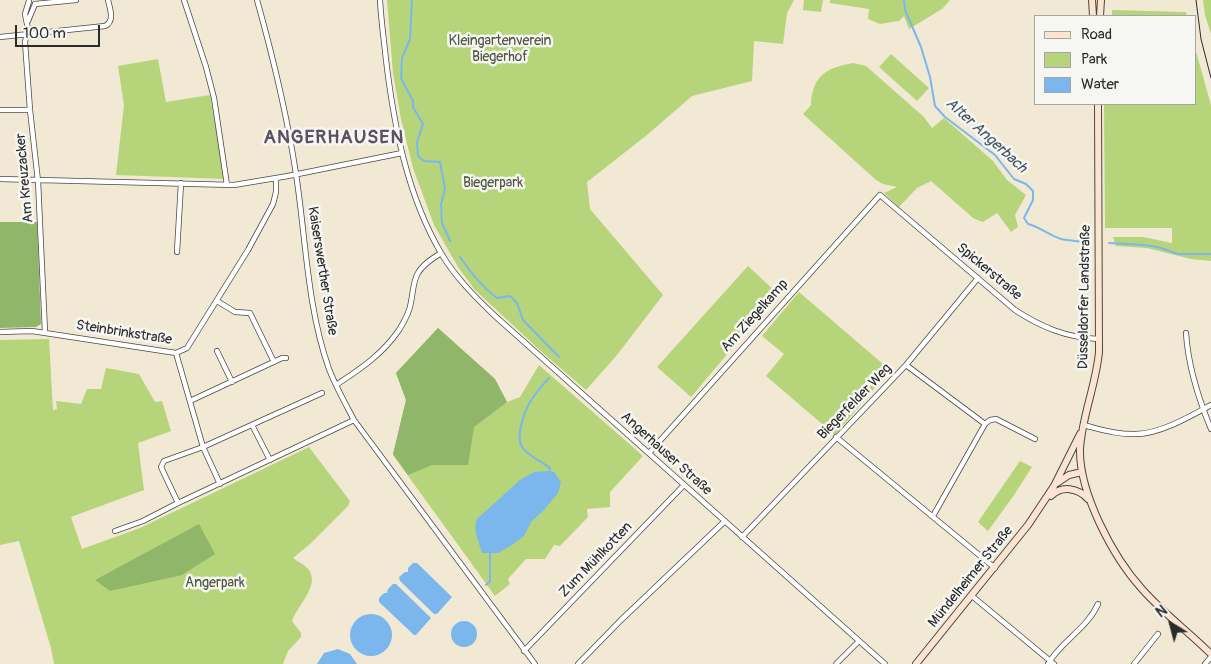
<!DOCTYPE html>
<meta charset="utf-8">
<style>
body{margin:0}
#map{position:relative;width:1211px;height:664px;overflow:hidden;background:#f2e9d5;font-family:Pangolin,sans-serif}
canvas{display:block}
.legend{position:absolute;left:1034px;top:15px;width:162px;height:90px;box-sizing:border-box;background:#f6f6f2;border:1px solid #a5a5a2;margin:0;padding:6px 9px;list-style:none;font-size:15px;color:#2b2b2b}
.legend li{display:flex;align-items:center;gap:10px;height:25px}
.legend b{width:25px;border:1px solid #a5a5a2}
.north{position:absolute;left:1146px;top:599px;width:50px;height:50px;-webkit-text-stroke:4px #f6f6f2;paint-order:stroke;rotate:323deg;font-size:14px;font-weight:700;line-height:20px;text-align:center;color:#2b2b2b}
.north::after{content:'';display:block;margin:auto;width:18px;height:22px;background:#2b2b2b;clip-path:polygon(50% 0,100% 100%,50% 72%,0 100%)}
.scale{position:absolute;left:15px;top:25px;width:85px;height:22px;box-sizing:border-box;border:2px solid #2b2b2b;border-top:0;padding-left:6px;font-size:15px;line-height:18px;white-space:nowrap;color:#2b2b2b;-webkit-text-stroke:4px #f6f6f2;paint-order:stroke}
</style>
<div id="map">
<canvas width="1211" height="664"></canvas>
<ul class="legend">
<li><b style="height:6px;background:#fde4d1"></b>Road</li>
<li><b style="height:14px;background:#b6d47a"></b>Park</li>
<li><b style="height:14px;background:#7bb7ed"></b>Water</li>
</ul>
<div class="north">N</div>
<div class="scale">100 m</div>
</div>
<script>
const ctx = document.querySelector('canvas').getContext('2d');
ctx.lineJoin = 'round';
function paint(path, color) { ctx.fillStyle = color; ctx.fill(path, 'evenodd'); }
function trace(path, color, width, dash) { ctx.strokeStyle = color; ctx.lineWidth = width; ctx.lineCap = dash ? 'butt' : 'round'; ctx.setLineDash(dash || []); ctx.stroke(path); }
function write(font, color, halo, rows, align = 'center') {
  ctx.font = font + ' Pangolin,sans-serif'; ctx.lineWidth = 5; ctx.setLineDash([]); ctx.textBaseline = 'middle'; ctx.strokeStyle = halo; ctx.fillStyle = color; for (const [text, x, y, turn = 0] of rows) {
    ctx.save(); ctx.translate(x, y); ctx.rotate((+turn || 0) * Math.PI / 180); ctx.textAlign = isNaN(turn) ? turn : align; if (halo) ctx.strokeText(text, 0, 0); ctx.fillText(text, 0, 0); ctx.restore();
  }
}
paint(new Path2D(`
 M387 0H794L787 13 783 44 754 41 752 81 692 96 647 135 587 182 590 209 663 295 617 355 586 390 544 354 475 290 458 267 434 225 413 168 401 119 393 73Z
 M804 0H823L821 12 803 10Z
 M830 0H950L942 9 909 29 904 16 899 21 880 24 868 19 869 9 830 3Z
 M1203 0H1211V34L1205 15Z
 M1112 10 1186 12 1187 16H1112Z
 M1195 48 1211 105V261L1191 259 1147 248 1116 246 1113 237H1143L1172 243V228H1105L1104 104H1195Z
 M891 54 929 88 917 101 879 67Z
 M158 59 166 102 210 95 225 179 116 175 124 105 118 66Z
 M853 63 866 66 924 117 932 128 944 118 993 161 1007 180 1026 195 1015 215 1018 227 1011 232 997 213 983 222 973 218 931 181 917 188 899 207 884 193 897 187 883 184 876 180 803 114 811 105C812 76 826 68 853 63Z
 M748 266 778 294 691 397 657 367Z
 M799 292 890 370 835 435 766 376 784 354 762 336Z
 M438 328 495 379 507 402 520 397 539 365 643 456 610 492V507L587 509 588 517 560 546 554 545 545 559H526L508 579 510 584 495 596 393 455 406 400 396 373Z
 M49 339 53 410 57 409 56 401 81 404 87 389H101L106 368 139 374 155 402 162 401 171 431 138 443 144 490 71 517 82 549 140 528 309 447 350 501 348 506 310 544 293 558C297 561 305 565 309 570 320 586 297 606 292 621L301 633V637L288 651 283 664H54L51 648 19 541 0 545V340Z
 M1020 461 1032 467 1014 495 988 531 978 522Z`), '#b6d47a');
paint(new Path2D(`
 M0 222H37L41 324 36 327 0 328Z
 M438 328 495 379 507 402 474 427 468 465H432L408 475 393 454 406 400 396 373Z
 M199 524 215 554 182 575 110 591 95 580Z`), '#90b66a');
paint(new Path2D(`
 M550 471 554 472 561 482 558 493 544 510 531 522 524 536 512 545 498 553H482C479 542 472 529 477 519L520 480 534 472Z
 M413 563H417L452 597 437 614H434L400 581 399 577 405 572H408V568Z
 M393 584H396L431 618 416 635H414L379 602V598L384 593H387L388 589Z
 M350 635a21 21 0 1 1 42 0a21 21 0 1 1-42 0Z
 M451 634a13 13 0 1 1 26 0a13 13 0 1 1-26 0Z
 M338 649 350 654 357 664H317L324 653Z`), '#7bb7ed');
trace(new Path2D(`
 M412 0 410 39 402 58 401 78 413 101V107L423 124 417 142 418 156 424 161 440 162 445 189 441 204 442 223 450 241
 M904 0 905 10 921 47 930 77 935 106 945 117 995 155 1014 179 1026 184 1033 191V200L1024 218 1028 224C1040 227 1049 235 1061 239 1069 241 1077 240 1085 243
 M1109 243 1143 245 1158 247 1178 254H1211
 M460 257C470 272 482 287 497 298L510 296 517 303 523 320 559 357
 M549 378C543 385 537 391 532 399 525 409 515 436 522 447 528 456 541 461 550 468L549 472
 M486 585 490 581V552`), '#7bb7ed', 2);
const minor = new Path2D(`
 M184 0 206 67 214 98 227 185
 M257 0C273 57 287 115 296 174 306 239 307 307 329 369 336 387 345 403 354 420L535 664
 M380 0C381 20 384 40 386 60 394 126 407 195 441 253 455 277 475 297 495 316L885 664
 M29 1 25 14 28 29 25 42 30 110 38 181 45 332
 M35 4 76 0
 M28 21 35 4
 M0 37 105 26C115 21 110 9 108 0
 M0 110H30
 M0 179 234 185 288 176 402 153
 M177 252 181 183
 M217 301 235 312 250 313 274 362
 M0 332 32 331 176 353 187 348 248 250 273 204 276 192V178
 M1186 333C1188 364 1199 400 1211 429
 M217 351 232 382
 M176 353 203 447 220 484
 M906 365 985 424 933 516
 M336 385C360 369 382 355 399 330 404 322 410 312 411 302 413 293 413 281 418 273 423 264 433 258 441 253
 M190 401 282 358H286
 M985 424 990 420 996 419 1035 439
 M252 425 270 460
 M1083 425C1100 429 1118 435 1136 434 1160 434 1191 416 1211 405
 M836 437 995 568
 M649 453 880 195 1015 310C1041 327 1067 338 1099 339
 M178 503 161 467 164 461 203 447 322 393
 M115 531 143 521 178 503 354 420
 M742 537 906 365 978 278
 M972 596 1054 664
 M524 651 684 485
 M578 664 620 621 725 521
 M836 664 859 641
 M1048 664C1061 641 1087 629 1098 604
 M1134 664 1158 634
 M1205 664 1211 657`);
const secondary = new Path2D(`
 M1092 0 1093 16
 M1100 16 1101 0
 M1098 104 1099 352C1096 385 1082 416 1080 449 1079 493 1113 557 1142 589 1163 613 1189 632 1211 654
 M1057 483 1069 475 1082 472
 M1051 496C1062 485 1078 488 1088 499
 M916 664 1028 525 1054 486 1080 434`);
trace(minor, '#494844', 6);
trace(secondary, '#494844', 8);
trace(minor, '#fff', 4.5);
trace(secondary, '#fde4d1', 6);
trace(new Path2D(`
 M1196 0 1201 39 1211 78`), '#2b2b2b', 1);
write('14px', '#4e553f', '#f6f6f2', [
 ["Kleingartenverein",500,41],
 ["Biegerhof",500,57],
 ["Biegerpark",493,183],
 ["Angerpark",215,583]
]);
write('14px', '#2b2b2b', '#f6f6f2', [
 ["Am Kreuzacker",25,178,-95],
 ["Kaiserswerther Straße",322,271,81],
 ["Spickerstraße",989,272,40],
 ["Düsseldorfer Landstraße",1085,297,-89],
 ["Am Ziegelkamp",755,316,-48],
 ["Steinbrinkstraße",124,333,9],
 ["Biegerfelder Weg",855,402,-46],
 ["Angerhauser Straße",666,454,42],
 ["Zum Mühlkotten",596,560,-46],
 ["Mündelheimer Straße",971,577,-51]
]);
write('italic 15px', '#435565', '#f6f6f2', [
 ["Alter Angerbach",986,136,42]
]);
ctx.letterSpacing = '1px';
write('bold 19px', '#5e5062', '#f6f6f2', [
 ["ANGERHAUSEN",334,138]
]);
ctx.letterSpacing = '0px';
</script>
